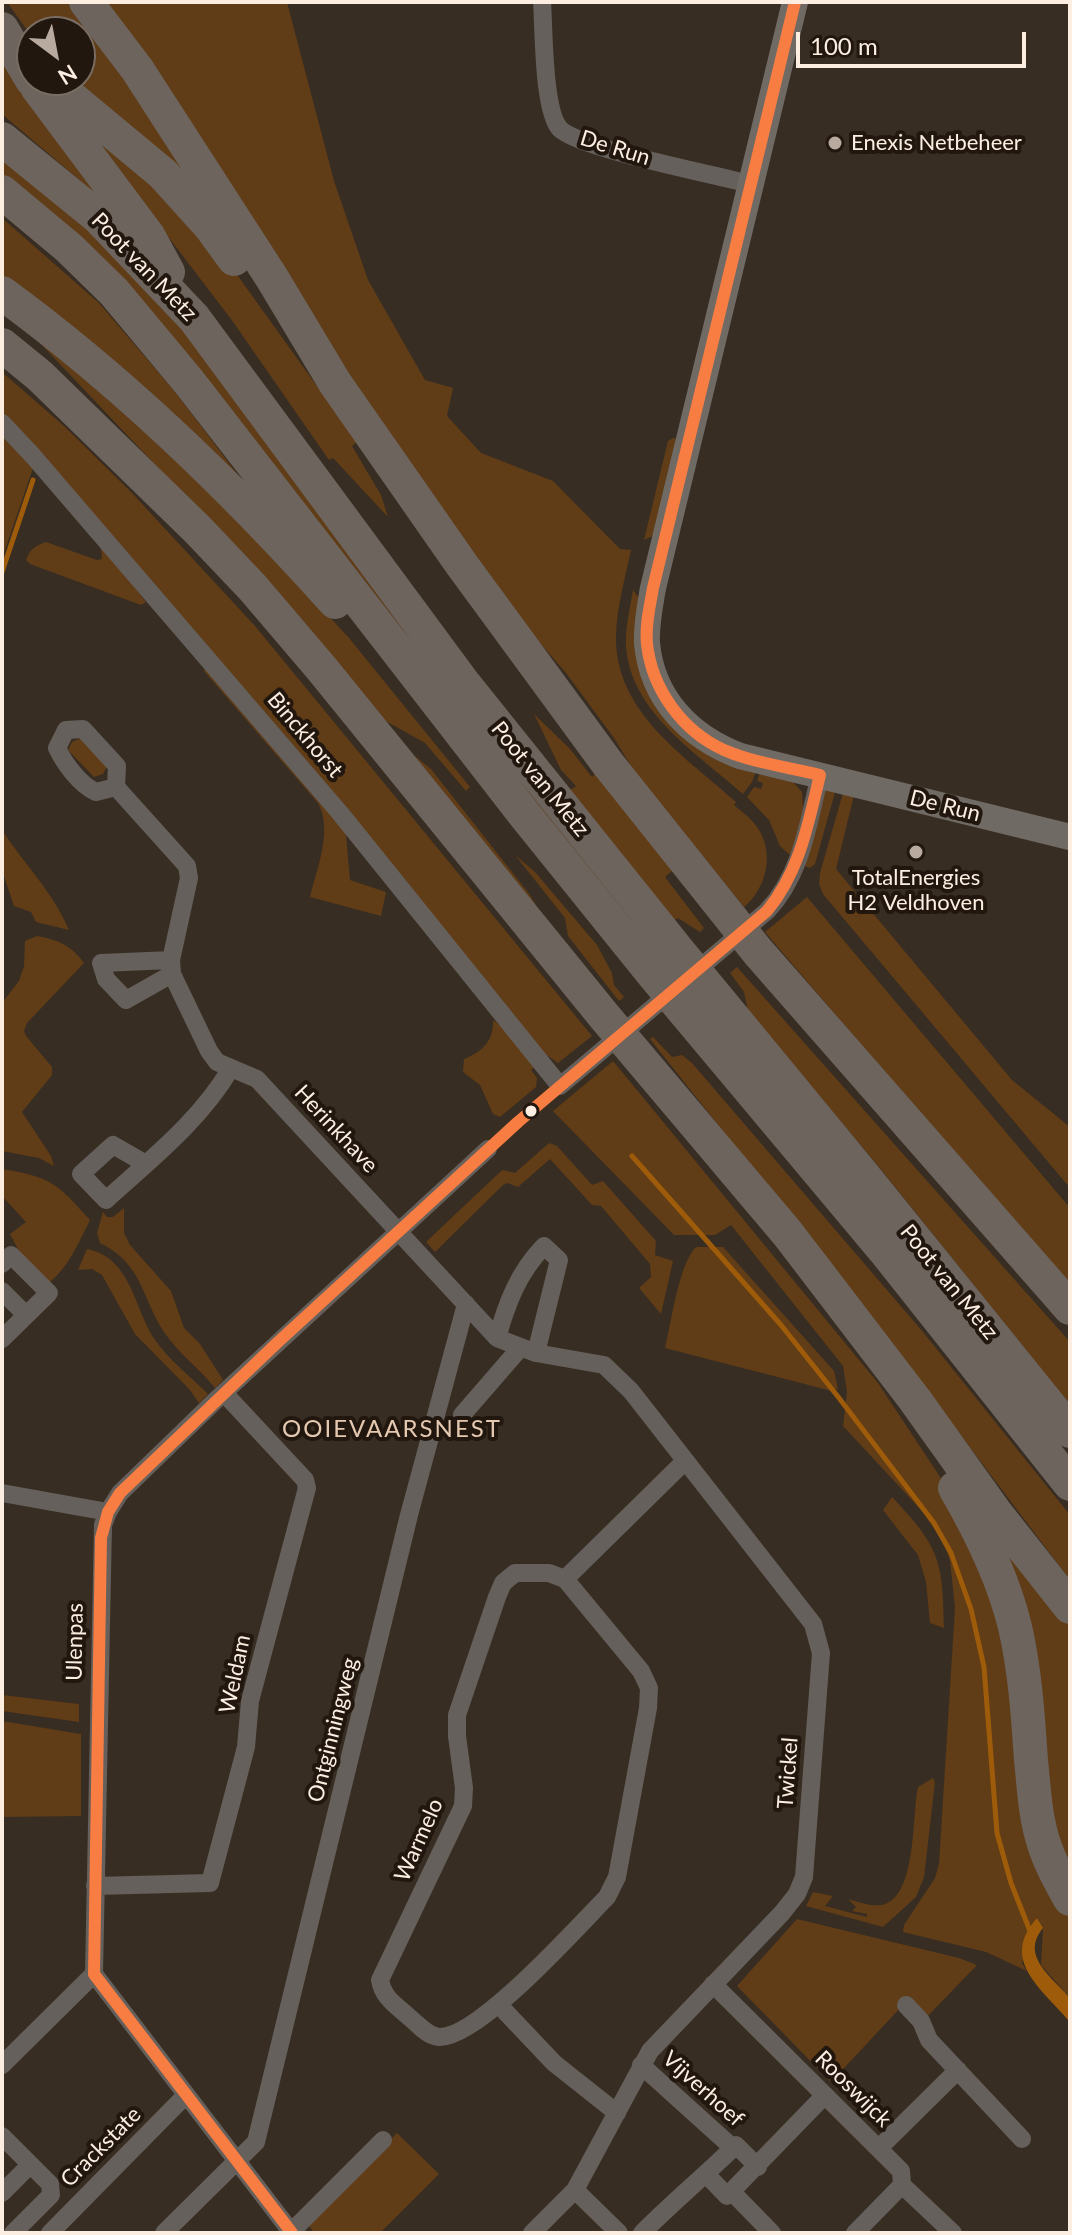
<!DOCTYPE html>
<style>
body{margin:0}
#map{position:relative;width:1072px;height:2235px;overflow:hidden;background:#382d22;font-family:Lato,sans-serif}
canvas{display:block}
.frame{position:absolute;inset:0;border:4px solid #fdeee2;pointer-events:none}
.north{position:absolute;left:16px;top:16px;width:80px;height:80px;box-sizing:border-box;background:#21170e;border:2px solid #796d63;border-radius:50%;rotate:148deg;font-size:22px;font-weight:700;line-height:32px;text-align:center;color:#fdeee2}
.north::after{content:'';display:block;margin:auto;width:28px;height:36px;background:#b8aa9f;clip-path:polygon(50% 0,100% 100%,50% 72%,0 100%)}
.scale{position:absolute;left:796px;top:32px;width:230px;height:36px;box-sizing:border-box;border:4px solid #fdeee2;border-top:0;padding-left:10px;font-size:24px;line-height:28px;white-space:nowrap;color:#fdeee2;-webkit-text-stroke:6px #21170e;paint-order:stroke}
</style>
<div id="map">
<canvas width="1072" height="2235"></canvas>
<div class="frame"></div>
<div class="north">N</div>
<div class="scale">100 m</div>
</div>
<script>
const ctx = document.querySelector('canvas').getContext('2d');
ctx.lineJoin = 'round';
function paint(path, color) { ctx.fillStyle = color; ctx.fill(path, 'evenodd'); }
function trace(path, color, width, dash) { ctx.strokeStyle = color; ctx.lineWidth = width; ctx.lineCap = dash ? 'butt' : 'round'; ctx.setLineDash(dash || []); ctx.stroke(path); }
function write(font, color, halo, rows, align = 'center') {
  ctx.font = font + ' Lato,sans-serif'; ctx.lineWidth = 8; ctx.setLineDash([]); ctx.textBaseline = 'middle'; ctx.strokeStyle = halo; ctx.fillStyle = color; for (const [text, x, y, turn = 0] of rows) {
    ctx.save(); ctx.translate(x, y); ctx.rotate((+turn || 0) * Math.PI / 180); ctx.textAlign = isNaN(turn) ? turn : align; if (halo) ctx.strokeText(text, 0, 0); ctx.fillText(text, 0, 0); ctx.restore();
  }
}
paint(new Path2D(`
 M7 2H76L224 220 73 80H80V32H32V37Z
 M100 2H287L334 181 368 280 425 380 453 388 447 416 481 453 553 481 620 549 631 550C625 578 617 607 616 635 614 712 685 756 736 802L734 805C742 812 751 818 757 827 775 852 767 888 744 907L636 774 614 738 566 673 500 597 446 522Z
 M2 50 132 225 2 114Z
 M79 120 205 230 357 442 352 446 381 495 388 517 333 458 329 460 231 319Z
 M2 151 148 282 669 957 659 966 2 179Z
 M2 218 99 303 176 393 269 516 2 284Z
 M21 323 218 496 349 638 470 787 466 791 425 743 375 715 201 513Z
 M2 372 64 426 132 493 255 626 592 1036 558 1063 548 1056 544 1059 2 417Z
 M2 435 33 468 2 559Z
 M673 438 680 440 657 534 644 540 668 441Z
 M46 542 97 560 102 559 101 549 103 547 146 602 141 605 30 564 26 560C30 549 35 546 46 542Z
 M633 590 642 602 650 683 757 768 752 782 743 794C698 754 630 712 626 646 625 627 630 609 633 590Z
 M207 665 333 813 346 835 350 880 386 892 381 916 310 897C317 868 333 830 318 803L204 671Z
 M534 714 570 749 592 777 596 773 673 870 665 877 704 928 700 932 678 918 674 920 570 790 576 786 561 770Z
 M83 737 108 764 103 774 94 777 68 750 72 742Z
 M401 745 431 769 530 895 558 944Z
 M761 769 791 780 802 792 803 808 805 809 792 857 780 846 769 820 747 797 754 787 761 789 763 783 757 781Z
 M825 788 835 790 834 796 815 864 810 868 805 866Z
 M855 791 836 869 1012 1080 1070 1127V1188L823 894 819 884 820 873 843 793Z
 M2 830C24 864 53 892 69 930L36 922 31 912 14 906 2 870Z
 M515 855 535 872 597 945 612 973 614 985 624 997 619 1001 568 936 565 918Z
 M807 897 1070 1208V1290L765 932Z
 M37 936C58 940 71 945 84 963L27 1023 24 1031 26 1036 52 1067V1075L22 1112 51 1156 54 1166 39 1158 2 1151V1003L19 981 24 966 25 941Z
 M737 967 1070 1342V1405L879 1167 748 1011 744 992 730 973Z
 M493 1020 512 1034 537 1065 531 1070 537 1078 536 1087 500 1117 493 1114 480 1085 463 1072 464 1059C482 1052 494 1041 493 1020Z
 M653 1037 672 1057 682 1055 692 1063 923 1332 1070 1515V1580L898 1352 650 1039Z
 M613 1061 878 1383 956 1501 992 1574 1070 1909V1998L1041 1965 1043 1928 1037 1918 1022 1963 1027 1971 986 1952 903 1932 904 1925 935 1878 939 1864 955 1608 950 1560 942 1540 922 1511 843 1426 847 1392 843 1366 731 1225 715 1235H674L553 1111Z
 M549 1143 557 1146 592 1185 603 1181 656 1241 655 1255 673 1261 661 1314 639 1288 651 1277 650 1264 601 1206 592 1205 550 1159 518 1187 507 1183 503 1185 435 1252 426 1242 500 1172 503 1170 515 1173Z
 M2 1169C51 1177 57 1183 90 1220 79 1242 69 1266 50 1282L22 1257 10 1234 26 1222 2 1196Z
 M124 1208V1233L130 1245 171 1291 184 1328 200 1344 223 1380 215 1388C199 1368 178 1353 164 1332 141 1297 143 1264 100 1243L97 1233 103 1212 107 1217H113Z
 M696 1247H723L834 1371 838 1389 828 1390 665 1348C671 1324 679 1263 696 1247Z
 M87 1249C132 1258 134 1309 155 1340 169 1360 191 1377 208 1394L199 1403 189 1389 135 1334 102 1275 92 1269 78 1270Z
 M892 1497C939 1547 943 1559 944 1628L930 1623 926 1582 918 1555 883 1510Z
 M988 1516 1070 1619V1886L1061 1871Z
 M2 1695 79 1704V1722L2 1711Z
 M2 1721 81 1734V1816L2 1817Z
 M933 1778 935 1782 924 1877 916 1897 883 1927 806 1906 813 1892 833 1896 825 1906 867 1917V1914L852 1911 856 1907 848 1899C859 1902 874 1908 885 1904 917 1893 912 1813 918 1787Z
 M797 1919 959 1958 977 1965 922 2022 903 2005 831 2082 737 1986Z
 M397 2133 439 2174 380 2233H314L308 2224Z`), '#603c17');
paint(new Path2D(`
 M1037 1918 1043 1928C1020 1956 1051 1976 1070 1998V2022C1042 1989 999 1960 1037 1918Z`), '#9e5c0a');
trace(new Path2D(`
 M2 572 33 480
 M632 1156 781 1325 839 1398 934 1523 951 1553 971 1609 984 1667 997 1833 1011 1883 1030 1931`), '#9e5c0a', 5);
trace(new Path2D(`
 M542 2C544 29 543 111 560 129 581 149 713 174 749 184
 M2 423 33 456 340 813 560 1086 767 911C802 874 808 823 820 775
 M116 787 96 792C80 785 64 763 57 748L66 730 83 729 117 766 116 787 187 866 189 878 171 960 172 974 209 1051 217 1062 257 1079 497 1338 536 1353 604 1365 631 1391 813 1624 821 1653 804 1877 797 1894 782 1913 650 2051 575 2190 532 2233
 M171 960 101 963 106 979 126 1000 172 974
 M146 1164 113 1145 81 1174 106 1200C150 1160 200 1121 231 1068
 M2 1264 11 1255 49 1293 2 1339
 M2 1291 26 1315
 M497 1338C507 1303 518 1273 544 1246L559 1260 536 1353
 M462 1415 521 1347
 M2 1493 108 1512
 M515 1573H549L565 1579 641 1671 649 1688 648 1708 617 1877 607 1897C578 1926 478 2039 439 2037 427 2036 418 2024 409 2017 396 2005 383 1998 380 1980L463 1806 464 1788 457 1736V1715L497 1597 503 1583Z
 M565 1579 685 1461
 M95 1886 210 1883 246 1747 250 1701 307 1488 305 1480 224 1393
 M713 1984 901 2171 902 2185 855 2233
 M499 2005 554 2063 617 2113
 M906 2005 921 2021 929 2040 1022 2139
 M2 2065 94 1974
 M641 2065 733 2148 736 2145 758 2167
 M2 2136 50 2184 51 2195 13 2233
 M879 2148 958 2070
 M706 2174 727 2196 825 2095
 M902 2185 953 2233
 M575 2190 619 2233
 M731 2191 772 2233
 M2 2193 30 2165
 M291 2232 383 2140
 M50 2233 186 2095
 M164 2233 256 2142 409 1515 466 1304
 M292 2233 94 1974 103 1525 108 1512 120 1493 218 1398 488 1149
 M642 2233C671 2204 703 2177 733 2148`), '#65605b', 18);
trace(new Path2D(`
 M795 2 653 588C650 606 646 625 647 643 652 699 690 737 740 756L1070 837`), '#706a65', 26);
trace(new Path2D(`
 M86 2 137 69 272 278 335 383 462 565 608 764 758 952 1070 1308
 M2 29 32 80
 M50 80 163 174 210 226 234 259
 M37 87 149 237 168 272
 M2 139 98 217 194 318 465 685 679 952 864 1176 1070 1431
 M2 192 69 248 114 292 189 382 524 814 653 974 885 1251 1070 1484
 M2 293C125 383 234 489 335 602
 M2 345 40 376 198 530 253 588 322 669 604 1016 788 1234 915 1400 995 1512 1070 1607
 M955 1488C980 1531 1003 1577 1015 1627 1025 1670 1028 1716 1031 1760 1034 1788 1035 1817 1044 1844 1050 1863 1060 1881 1070 1899`), '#6c645d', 34);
trace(new Path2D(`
 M795 2 653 588C650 606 645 625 647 644 652 689 682 731 724 750 754 763 788 767 820 775
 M292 2233 94 1974 101 1538 108 1512 120 1493 277 1343 518 1122 767 911C800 871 808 824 820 775`), '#f77d43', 12);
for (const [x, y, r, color] of [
 [835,143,8,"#b8aa9f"],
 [916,852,8,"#b8aa9f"],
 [531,1111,7,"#fdeee2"]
]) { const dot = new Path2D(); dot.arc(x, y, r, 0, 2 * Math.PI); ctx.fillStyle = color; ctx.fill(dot); trace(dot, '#21170e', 3); }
write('22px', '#fdeee2', '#21170e', [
 ["Enexis Netbeheer",851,143],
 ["TotalEnergies",916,878,"center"],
 ["H2 Veldhoven",916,903,"center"]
], 'left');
write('22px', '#fdeee2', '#21170e', [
 ["De Run",615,148,17],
 ["Poot van Metz",144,267,46],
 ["Binckhorst",305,735,50],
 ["Poot van Metz",540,779,51],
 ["De Run",945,806,14],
 ["Herinkhave",336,1129,47],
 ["Poot van Metz",949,1282,51],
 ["Ulenpas",75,1642,-89],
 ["Weldam",235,1674,-78],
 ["Ontginningweg",333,1730,-76],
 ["Twickel",788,1773,-86],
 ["Warmelo",419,1840,-66],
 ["Vijverhoef",703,2089,42],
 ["Rooswijck",853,2089,45],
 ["Crackstate",101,2147,-45]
]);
ctx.letterSpacing = '2px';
write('24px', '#e5c8b0', '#21170e', [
 ["OOIEVAARSNEST",392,1429]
]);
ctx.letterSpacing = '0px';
</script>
